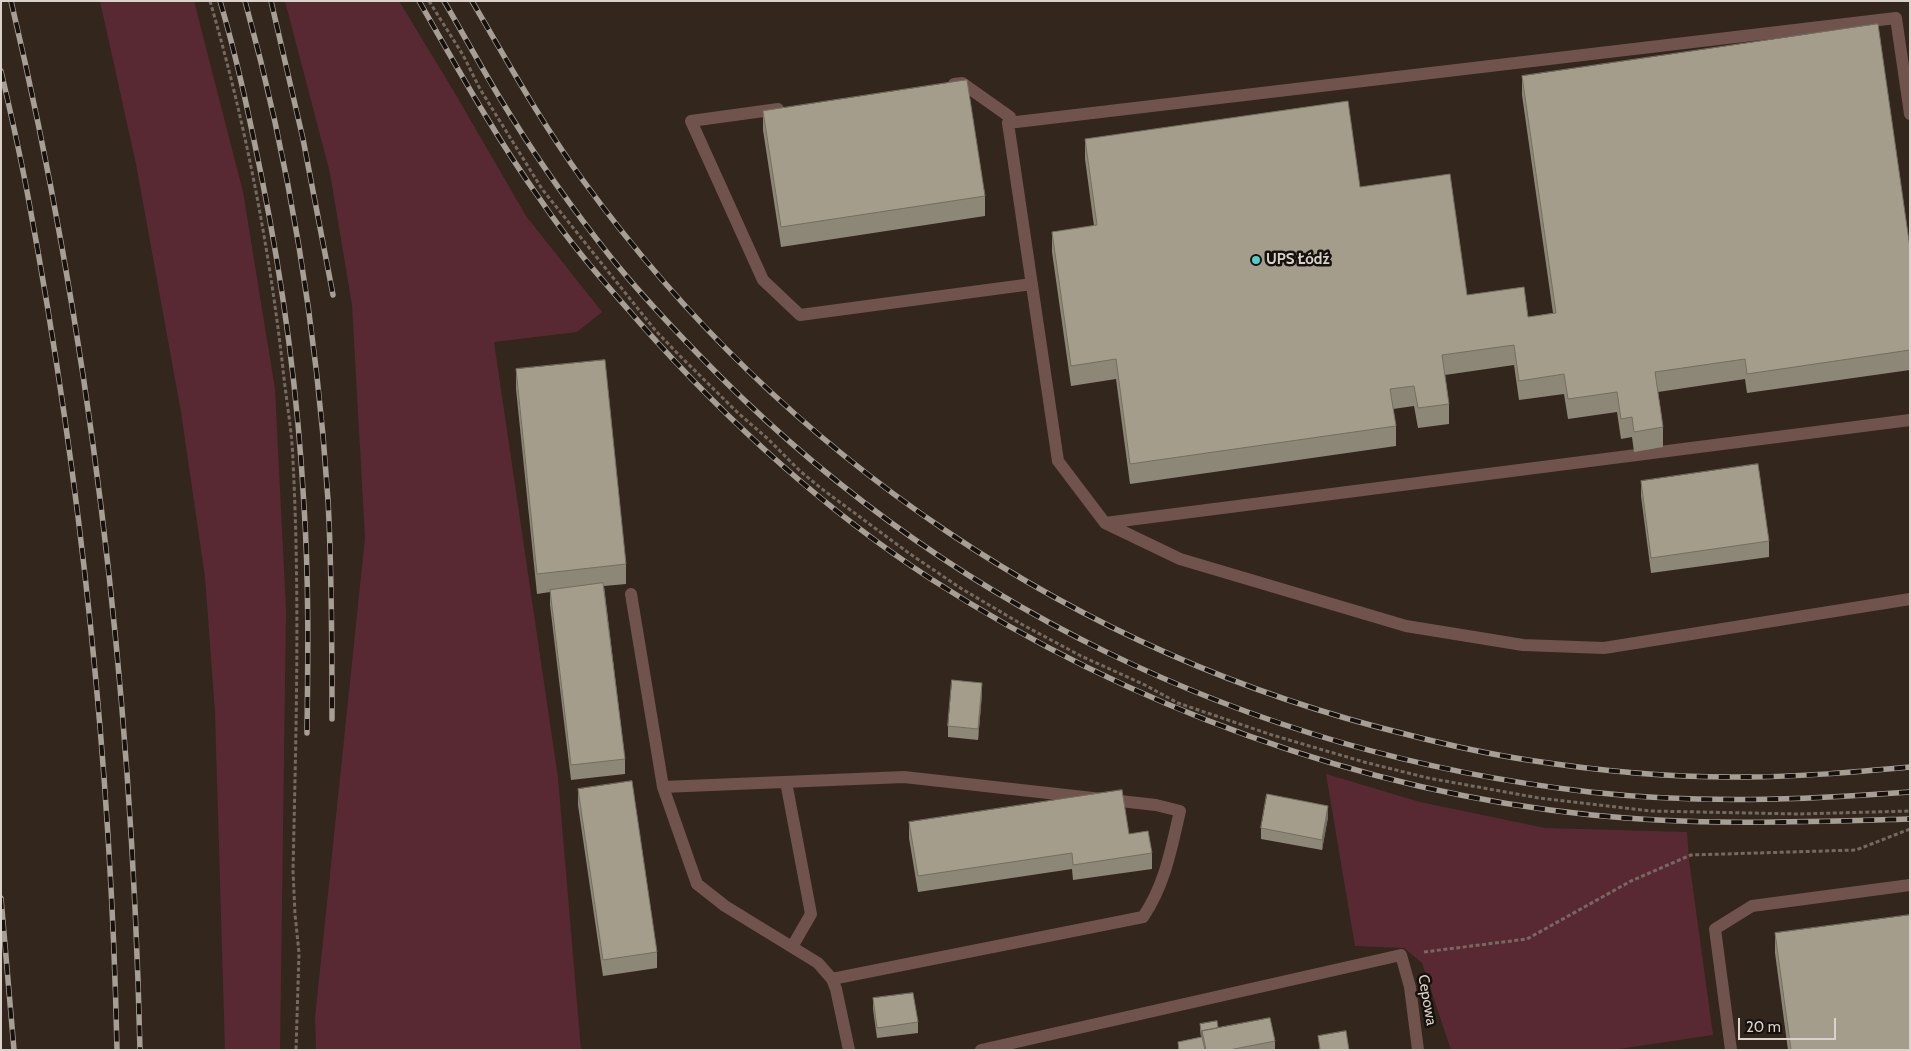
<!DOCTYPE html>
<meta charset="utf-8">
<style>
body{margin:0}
#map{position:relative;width:1911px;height:1051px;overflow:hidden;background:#33261c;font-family:Cabin,sans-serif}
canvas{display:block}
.frame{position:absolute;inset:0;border:2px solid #dad2cb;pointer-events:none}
.scale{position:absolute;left:1738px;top:1018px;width:98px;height:22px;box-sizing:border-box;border:2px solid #dad2cb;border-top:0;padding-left:6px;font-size:15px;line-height:18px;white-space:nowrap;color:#dad2cb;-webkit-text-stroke:4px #16110c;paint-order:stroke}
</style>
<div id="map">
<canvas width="1911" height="1051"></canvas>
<div class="frame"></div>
<div class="scale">20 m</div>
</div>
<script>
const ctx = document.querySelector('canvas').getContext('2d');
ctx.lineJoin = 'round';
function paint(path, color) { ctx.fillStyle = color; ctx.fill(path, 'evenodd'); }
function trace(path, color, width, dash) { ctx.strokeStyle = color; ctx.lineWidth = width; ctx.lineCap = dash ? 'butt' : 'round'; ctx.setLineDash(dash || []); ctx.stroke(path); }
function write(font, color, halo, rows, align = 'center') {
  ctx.font = font + ' Cabin,sans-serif'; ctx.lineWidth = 5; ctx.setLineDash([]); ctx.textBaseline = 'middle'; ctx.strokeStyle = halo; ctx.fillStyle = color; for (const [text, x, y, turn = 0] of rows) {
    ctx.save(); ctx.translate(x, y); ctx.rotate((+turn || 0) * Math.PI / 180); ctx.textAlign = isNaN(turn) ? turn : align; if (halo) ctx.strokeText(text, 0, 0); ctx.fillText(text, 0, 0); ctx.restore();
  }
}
paint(new Path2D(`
 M100 1H194L243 192 275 389 286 609 280 1050H225L215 712 205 577 181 412 136 164Z
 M285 1H399L456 95 526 216 602 312 577 332 494 342 558 778 581 1050H316L315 1018 365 538 352 305 330 173Z
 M1326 774 1420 802 1545 828 1687 832 1689 860 1713 1035 1612 1050H1451L1422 963 1404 948 1355 946Z`), '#592933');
trace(new Path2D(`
 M210 1C245 121 269 245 283 369 286 399 292 430 293 461 300 598 296 735 293 871L295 914 299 953 296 1050
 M429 1 463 55 480 89 542 189 655 330 679 355 737 412 768 439 800 471 822 489 910 554 962 589 1023 625 1081 656 1145 685 1178 703 1272 735 1364 762 1428 778 1539 798 1651 811 1798 814 1910 811
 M1424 952 1527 939 1631 881 1691 855 1856 850 1910 829`), '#756a61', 3, [4, 2.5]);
trace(new Path2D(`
 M954 84 962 83 1010 117 1008 123
 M778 109 691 121 763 280 800 315 1032 284
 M1910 114 1896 18 1008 123 1058 461 1105 523 1180 559 1406 626 1523 645 1604 648 1910 599
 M1105 523 1910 420
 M631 594 663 787 697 884 725 906 818 963 832 979 836 989 849 1050
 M786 782 811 914 792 947
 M663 787 904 777 1156 805 1180 811C1171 849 1165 885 1143 917L832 979
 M1731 1050 1715 929 1752 906 1910 885`), '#6f534c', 12);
trace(new Path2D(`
 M981 1050 1401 955 1410 987 1418 1050`), '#6f534c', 12);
const rail = new Path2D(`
 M11 1C92 344 132 698 140 1050
 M220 1C237 58 249 116 261 174 283 283 298 395 304 506 309 582 308 657 307 733
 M245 1C290 164 317 332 328 500 332 573 332 646 332 719
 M271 1 303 139 333 295
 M419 1C458 69 496 138 542 202 571 245 605 283 639 322 725 419 822 508 931 579 1128 706 1359 791 1592 815 1698 826 1804 822 1910 819
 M444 1C468 42 490 84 516 124 544 169 576 213 609 255 636 289 667 322 698 354 936 602 1248 753 1590 792 1697 804 1802 800 1910 792
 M472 1C507 61 541 122 582 179 784 457 1075 654 1409 735 1448 745 1488 754 1528 760 1599 771 1673 778 1745 777 1800 777 1855 772 1910 767
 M1 71C11 114 21 158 29 202 81 481 111 765 117 1050
 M1 898 14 1050`);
trace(rail, '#a79e96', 5.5);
trace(rail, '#16110c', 4, [11]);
paint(new Path2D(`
 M1522 76 1910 248V370L1747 393 1745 379 1658 392 1663 427V447L1634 452 1632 437 1621 439 1617 412 1568 419 1564 394 1519 400 1514 365 1445 375 1449 404V424L1418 428 1414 406 1393 409 1396 426V446L1130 484 1116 379 1071 386 1052 252V232L1094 226 1085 159V139L1360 187 1467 295 1528 317 1553 313 1522 95Z
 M763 111 985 196V216L781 247 763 130Z
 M516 369 626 564V584L604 586 625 759V774L571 780 550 605V592L537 594 516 389Z
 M1641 481 1769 541V557L1651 573 1641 496Z
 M982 694 978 740 948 737V726Z
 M578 789 657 952V968L603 976 578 805Z
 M1328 817 1322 850 1261 839V828Z
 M909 822 1129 834 1152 853V869L1073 880 1072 869 918 892 909 838Z
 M1775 933 1910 1050H1788L1775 953Z
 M873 998 918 1022V1033L877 1038 873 1009Z
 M1200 1024 1275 1041V1050H1178V1042L1201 1037 1200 1030Z`), '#8d8778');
paint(new Path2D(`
 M982 683V694L978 740V729Z
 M1328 806V817L1322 850V840Z`), '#736e61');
const building = new Path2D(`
 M1878 24 1910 248V350L1747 374 1745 359 1655 372 1663 427 1634 432 1632 417 1621 419 1617 392 1568 399 1564 374 1519 381 1514 345 1442 355 1449 404 1418 408 1414 386 1390 389 1396 426 1130 464 1116 359 1071 366 1052 232 1097 225 1085 139 1348 101 1360 187 1450 174 1467 295 1524 287 1528 317 1556 313 1522 76Z
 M967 80 985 196 781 227 763 111Z
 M605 360 626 564 537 574 516 369Z
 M1758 464 1769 541 1651 558 1641 481Z
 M603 583 625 759 571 765 550 590Z
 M952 680 982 683 978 729 948 726Z
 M632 781 657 952 603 960 578 789Z
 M1122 790 1129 834 1148 831 1152 853 1073 865 1072 853 918 876 909 822Z
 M1267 794 1328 806 1322 840 1261 828Z
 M1910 915V1050H1791L1775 933Z
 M913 993 918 1022 877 1028 873 998Z
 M1270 1018 1275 1041 1229 1050H1206L1202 1031Z
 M1217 1021 1218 1028 1202 1031V1037L1205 1050H1179L1178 1042 1202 1037 1200 1024Z
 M1346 1031 1349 1050H1314L1320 1049 1318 1036Z`);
paint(building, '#a49d8b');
trace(building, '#736e61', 1);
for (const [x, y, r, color] of [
 [1256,260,5,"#52cdcd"]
]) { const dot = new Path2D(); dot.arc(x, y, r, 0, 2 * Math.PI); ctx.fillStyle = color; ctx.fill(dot); trace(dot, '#16110c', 2); }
write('bold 15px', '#dad2cb', '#16110c', [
 ["UPS Łódź",1266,260]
], 'left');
write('15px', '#dad2cb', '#16110c', [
 ["Cepowa",1427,1000,80]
]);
</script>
